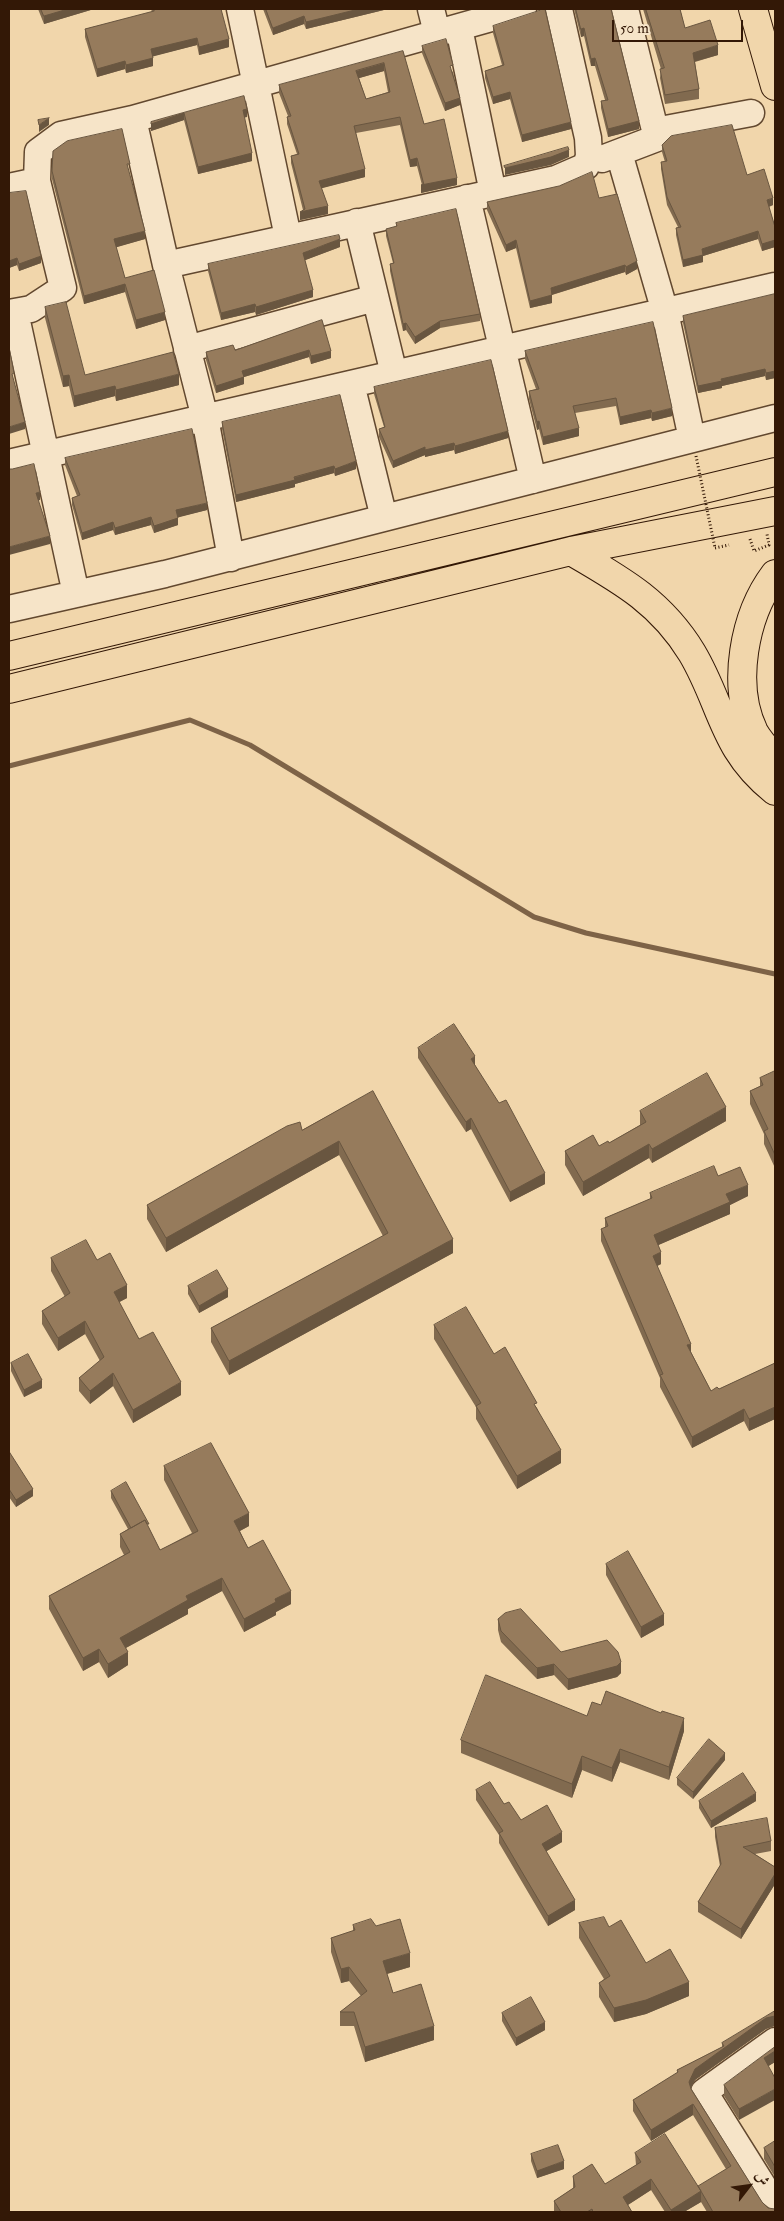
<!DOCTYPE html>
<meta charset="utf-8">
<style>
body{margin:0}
#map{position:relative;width:784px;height:2221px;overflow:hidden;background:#f1d6ab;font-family:"IM FELL Double Pica",Amiri,serif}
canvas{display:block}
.frame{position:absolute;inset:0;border:10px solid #331806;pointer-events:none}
.north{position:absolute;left:724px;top:2161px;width:50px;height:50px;-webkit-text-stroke:4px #f6e4c8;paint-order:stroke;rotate:60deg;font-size:14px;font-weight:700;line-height:20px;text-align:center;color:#331806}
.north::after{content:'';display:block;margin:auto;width:18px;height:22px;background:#331806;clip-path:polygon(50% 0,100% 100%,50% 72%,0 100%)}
.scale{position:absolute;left:612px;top:20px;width:131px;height:22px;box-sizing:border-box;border:2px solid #331806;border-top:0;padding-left:6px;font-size:15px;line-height:18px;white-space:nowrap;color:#331806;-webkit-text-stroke:4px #f6e4c8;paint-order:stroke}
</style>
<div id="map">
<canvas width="784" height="2221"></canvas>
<div class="frame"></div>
<div class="north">ش</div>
<div class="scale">50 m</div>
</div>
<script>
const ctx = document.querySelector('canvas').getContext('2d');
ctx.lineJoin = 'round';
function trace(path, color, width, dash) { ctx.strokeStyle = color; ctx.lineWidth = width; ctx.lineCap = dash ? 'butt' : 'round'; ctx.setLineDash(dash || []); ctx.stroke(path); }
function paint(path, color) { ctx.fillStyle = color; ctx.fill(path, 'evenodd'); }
trace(new Path2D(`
 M9 766 190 720 250 745 534 917 586 933 775 974`), '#7e6347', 5);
const minor = new Path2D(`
 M240 9 288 237
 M431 9 437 33
 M459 28 493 193
 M133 119 166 265 205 418 231 558
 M655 131 751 113
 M619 153 665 312 692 439
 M602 159 657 138 625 9
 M37 181 38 152 61 135 133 119 523 9
 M9 187 37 181 63 288 31 309 9 313
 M467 198 533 480
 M357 222 394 374
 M166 265 556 179 586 166 589 156 588 138 559 9
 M15 312 76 594
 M187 349 375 298
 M351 384 384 518
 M9 463 775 286
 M9 609 165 574 775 418
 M775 2041 704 2092 775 2205`);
const highway = new Path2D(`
 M753 9 775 86
 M571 551C621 580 661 602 692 653 723 705 722 749 775 791
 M775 574C744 615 731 685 754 732 759 741 768 751 775 759
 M9 656 775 472
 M9 689 571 551 775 511`);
trace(minor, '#62482f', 29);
trace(highway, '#331806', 30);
trace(new Path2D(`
 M750 539 754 551 769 545 767 534
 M715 548 729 545`), '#331806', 3, [1, 2.5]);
trace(minor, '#f6e4c8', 26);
trace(highway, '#f1d6ab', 28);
trace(new Path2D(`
 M696 456 715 548`), '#331806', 3, [1, 2.5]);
paint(new Path2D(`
 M38 9H94L44 24Z
 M151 9H221L229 47 199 55 197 45 153 56V66L126 73 125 69 97 77 85 37V29L152 12Z
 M263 9H388L306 29 304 24 273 35Z
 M574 9H611L639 129 608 137 601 108V101L605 100 595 66H591L584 36 581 37Z
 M643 9H680L685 28 718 55 695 62 699 89V99L665 104 660 78 661 69Z
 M493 26 571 129 522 142 510 99 493 104 485 78V71L502 65 493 33Z
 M422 46 453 72 460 105 445 111 422 53Z
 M403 51 424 124 457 185 421 193 422 185 417 166 410 167 400 125 356 133 365 177 321 188 328 214 300 220 303 210 291 163V156L297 154 287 124V117L288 116 279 93V85ZM384 71 388 92 366 99 359 78Z
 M244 96 247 117H244L252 161 198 174 184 120 151 131V122Z
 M662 145 747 175 773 205 769 207 775 227V247L762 251 758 239 703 256V262L683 267 676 235V228L678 227 667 205 661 169V162H665L662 152Z
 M53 151 145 239 116 247 125 278 165 320 136 329 125 292 84 304 52 179Z
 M9 193 41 263 19 271 17 265 9 268Z
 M599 198 637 269 626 275 625 272 552 295V303L530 308 516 248 506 252 487 210V202Z
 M396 223 480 314V321L440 328 415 344 406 330 403 331 390 271V264L393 263 386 236V229L396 227Z
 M340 247 305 260 313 297 256 315 255 312 221 320 208 271V264Z
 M775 294V378L766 380 765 376 722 386V388L698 393 683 323V316Z
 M45 307 85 375 179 385 116 401 115 396 74 407 69 386 63 387 45 318Z
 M322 320 331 358 311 364 309 357 244 377V384L216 393 206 360V352L235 350Z
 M525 351 672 416 652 421 651 418 620 425 616 406 575 413 579 436 543 445 539 429 537 430 529 399V391L536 389 525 359Z
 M374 387 508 438 455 454 454 450 425 457V455L393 468 379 437V429L384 427 374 394Z
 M222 422 356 469 335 476 334 473 295 484V487L236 502 222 429Z
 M65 458 207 510 178 517V525L154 533 151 525 115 535 113 530 82 540 72 505V498L77 496 65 465Z
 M418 1048 475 1065 545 1184 510 1202 471 1129 466 1132 418 1058Z
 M775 1071V1168L764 1144V1134L750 1104V1091L760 1086V1078Z
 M373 1091 453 1253 229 1375 211 1342V1328L383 1236 339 1155 166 1252 147 1219V1205L302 1130Z
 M640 1111 726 1121 652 1163 649 1158 583 1196 565 1165V1151L599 1146 609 1143 640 1125Z
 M718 1176 748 1196 730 1205V1214L658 1245 661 1264 657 1266 691 1352 711 1391 719 1389 775 1363V1419L749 1431 744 1421 692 1448 660 1387V1378L601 1241V1229L605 1228V1218L650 1199V1193Z
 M51 1258 97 1260 127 1298 119 1302 139 1339 181 1395 133 1423 113 1386 90 1404 79 1391V1378L100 1361 85 1334 58 1351 42 1324V1311L65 1297 51 1271Z
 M188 1286 228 1297 199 1313 188 1294Z
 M434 1325 494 1354 537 1408 561 1463 517 1489 476 1419V1407L434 1339Z
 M11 1363 42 1388 24 1397 11 1371Z
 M9 1454 33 1496 16 1507 9 1497Z
 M164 1466 249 1526 240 1531 248 1548 291 1604 276 1612V1615L244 1632 222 1591 188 1609V1614L126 1648 128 1665 108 1678 99 1662 83 1671 49 1609V1596L124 1555 120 1547V1534L128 1529 111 1498V1491L149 1528 160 1550 192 1533 164 1480Z
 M606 1564 664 1625 641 1638 606 1575Z
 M498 1619 561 1652 621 1673 617 1677 568 1690 554 1675 537 1679 501 1642 498 1630Z
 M601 1705 684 1731 669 1780 620 1762 612 1782 582 1770 572 1798 461 1753V1740L587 1716Z
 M725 1760 693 1799 677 1785V1778Z
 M476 1790 504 1804 521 1820 562 1842 546 1851 575 1910 548 1926 499 1843V1835L476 1800Z
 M699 1801H756L711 1828 699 1808Z
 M715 1828 771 1841V1851L755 1854 775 1867V1884L741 1939 698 1912V1902L720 1866 715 1837Z
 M579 1923 609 1927 646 1963 689 1996 646 2014 614 2022 599 1997V1983L604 1979 579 1938Z
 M353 1925 410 1967 387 1974 393 1993 434 2040 365 2062 354 2026H340V2012L361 1996 349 1981 341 1983 331 1952V1938L353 1931Z
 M775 2011V2026L766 2029 695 2080 691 2088 762 2202 775 2212H707L701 2202 684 2212H665L651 2190 628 2205 632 2212H554V2201L573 2188V2176L605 2184 636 2165 635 2153 698 2187 726 2169 693 2115 651 2141 633 2111V2100L677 2073V2070L722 2047V2043Z
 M502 2013 545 2030 516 2046 502 2021Z
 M775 2047V2062L768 2066 739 2120 724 2096V2085Z
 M775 2141V2177L764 2159V2148Z
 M531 2154 564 2169 537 2178 531 2161Z`), '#816a4f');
paint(new Path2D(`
 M68 9H94L44 24V16Z
 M359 9H388L306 29V22Z
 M304 16V24L273 35V28Z
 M584 28V36L581 37V29Z
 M197 38V45L151 57V49Z
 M229 39V47L199 55V47Z
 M718 45V55L693 62V53Z
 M153 58V66L126 73V65Z
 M595 58V66H591V59Z
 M125 61V69L97 77V69Z
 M384 63V71L356 79V71Z
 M510 92V99L493 104V97Z
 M460 98V105L445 111V103Z
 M247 109V117L243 118V110Z
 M184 113V120L151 131V124Z
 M49 118V125L39 132V125Z
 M639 121V129L608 137V129Z
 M571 122V129L522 142V135Z
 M569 150V157L551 165 505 175V168Z
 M252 153V161L198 174V167Z
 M417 158V166L410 167V160Z
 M365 169V177L319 189V181Z
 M457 178V185L421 193V185Z
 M773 198V205L767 207V200Z
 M328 206V214L300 220V212Z
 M145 231V239L114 248V239Z
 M758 231V239L703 256V262L683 267V260L702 249Z
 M340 239V247L303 261V253Z
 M516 240V248L506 252V245Z
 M775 240V247L762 251V244Z
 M41 256V263L19 271V264Z
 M17 258V265L9 268V261Z
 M637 261V269L626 275V267Z
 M625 265V272L551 295V288Z
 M125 284V292L84 304V296Z
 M313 290V297L256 315V307Z
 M552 295V303L530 308V301Z
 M255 304V312L221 320V313Z
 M165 312V320L136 329V320Z
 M440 321V328L415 344V337Z
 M406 323V330L403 331V324Z
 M309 350V357L244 377V384L216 393V386L242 371Z
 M331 351V358L311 364V356Z
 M765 369V376L722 386V388L698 393V386L721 379Z
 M775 371V378L766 380V373Z
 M179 374V385L116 401V390Z
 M69 375V386L63 387V376Z
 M115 386V396L74 407V396Z
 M672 408V416L652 421V413Z
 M651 410V418L620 425V417Z
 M539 421V429L537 430V422Z
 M25 422V429L9 434V427Z
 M579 428V436L543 445V437Z
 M508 431V438L455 454V446Z
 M454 443V450L425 457V450Z
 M425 447V455L393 468V461Z
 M356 461V469L335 476V469Z
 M334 466V473L295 484V487L236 502V495Z
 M40 492V500L36 501V493Z
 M207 503V510L176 518V510Z
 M151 517V525L115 535V528Z
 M178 518V525L154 533V526Z
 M113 522V530L82 540V533Z
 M50 536V544L9 555V547Z
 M475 1056V1067L471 1059Z
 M726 1107V1121L652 1163V1149Z
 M471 1118V1129L466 1132V1122Z
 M339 1141V1155L166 1252V1238Z
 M649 1144V1158L583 1196V1182Z
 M545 1173V1184L510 1202V1192Z
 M748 1185V1196L730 1205V1214L654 1247V1235L726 1194Z
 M453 1239V1253L229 1375V1361Z
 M661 1252V1264L653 1268V1256Z
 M127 1285V1298L114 1305V1292Z
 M228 1289V1297L199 1313V1306Z
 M85 1321V1334L58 1351V1338Z
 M691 1344V1356L687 1345Z
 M113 1373V1386L90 1404V1391Z
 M42 1380V1388L24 1397V1390Z
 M181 1382V1395L133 1423V1410Z
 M775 1407V1419L749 1431V1419Z
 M744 1409V1421L692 1448V1437Z
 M561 1450V1463L517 1489V1476Z
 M33 1489V1496L16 1507V1500Z
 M249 1513V1526L234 1534V1521Z
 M222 1578V1591L188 1609V1614L120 1651V1638L186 1596Z
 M291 1591V1604L276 1612V1615L244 1632V1619L275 1599Z
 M664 1614V1625L641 1638V1627Z
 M99 1649V1662L83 1671V1658Z
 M128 1652V1665L108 1678V1664Z
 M621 1662V1673L617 1677 568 1690V1679Z
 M554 1664V1675L537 1679V1668Z
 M684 1718V1731L669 1780V1767Z
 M620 1749V1762L612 1782V1768Z
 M725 1753V1760L693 1799V1792Z
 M582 1756V1770L572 1798V1784Z
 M756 1793V1801L711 1828V1821Z
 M562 1832V1842L542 1854V1844Z
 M775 1874V1884L741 1939V1929Z
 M575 1900V1910L548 1926V1916Z
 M410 1953V1967L383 1975V1961Z
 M349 1967V1981L341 1983V1969Z
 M689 1982V1996L646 2014 614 2022V2008Z
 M774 2015V2026L766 2029 695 2080 689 2092V2082L695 2069 766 2018Z
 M545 2022V2030L516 2046V2038Z
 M434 2026V2040L365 2062V2047Z
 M775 2051V2062L764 2069V2058Z
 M775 2089V2100L739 2120V2109Z
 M693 2104V2115L651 2141V2130Z
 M564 2161V2169L537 2178V2171Z
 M651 2179V2190L623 2208V2197Z
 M701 2191V2202L684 2212H671V2210Z`), '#695640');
const building = new Path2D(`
 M41 9H68L44 16Z
 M153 9H221L229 39 199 47 197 38 151 49 153 58 126 65 125 61 97 69 85 29 154 11Z
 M266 9H359L306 22 304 16 273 28Z
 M545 9 571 122 522 135 510 92 493 97 485 71 504 65 493 26Z
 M576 9H611L639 121 608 129 601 101 608 100 595 58 591 59 584 28 581 29Z
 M646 9H680L685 28 710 20 718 45 693 53 699 89 665 95 660 69 664 68Z
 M446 39 453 65 450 66 460 98 445 103 422 46Z
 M403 51 424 124 444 119 457 178 421 185H424L417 158 410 160 400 117 354 126 365 169 319 181 328 206 300 212 305 209 291 156 299 154 287 117 291 116 279 85ZM384 63 390 92 366 99 356 71Z
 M244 96 247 109 243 110 252 153 198 167 184 113 151 124V122Z
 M49 118 39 125 38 120Z
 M732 125 747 175 764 169 773 198 767 200 775 227V240L762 244 758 231 702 249 703 255 683 260 676 228 681 227 667 197 661 162 667 161 662 145 671 136Z
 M122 129 130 164H127L145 231 114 239 125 278 154 270 165 312 136 320 125 284 84 296 52 171 53 151 67 141Z
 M568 147 569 150 551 157 505 168 504 166Z
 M592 172 599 198 617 194 637 261 626 267 625 265 551 288 552 295 530 301 516 240 506 245 487 202 559 186Z
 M26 191 41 256 19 264 17 258 9 261V193Z
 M456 209 480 314 440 321 415 337 406 323 403 324 390 264 394 263 386 229 397 226 396 223Z
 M339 235 340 239 303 253 313 290 256 307 255 304 221 313 208 264Z
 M775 294V371L766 373 765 369 721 379 722 381 698 386 683 316Z
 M66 302 85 375 173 352 179 374 116 390 115 386 74 396 69 375 63 376 45 307Z
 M322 320 331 351 311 356 309 350 242 371 244 377 216 386 206 352 233 345 235 350Z
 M653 322 672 408 652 413 651 410 620 417 616 398 573 406 579 428 543 437 539 421 537 422 529 391 539 389 525 351Z
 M9 347 14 373 12 374 25 422 9 427Z
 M491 360 508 431 455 446 454 443 425 450V447L393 461 379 429 385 427 374 387Z
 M340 395 356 461 335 469 334 466 294 477 295 480 236 495 222 422Z
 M192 429 207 503 176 510 178 518 154 526 151 517 115 528 113 522 82 533 72 498 80 495 65 458Z
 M34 464 40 492 36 493 50 536 9 547V469H12Z
 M454 1024 475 1056 471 1059 499 1103 506 1100 545 1173 510 1192 471 1118 466 1122 418 1048Z
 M775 1071V1155L764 1131 768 1129 750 1091 763 1085 760 1078Z
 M707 1073 726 1107 652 1149 649 1144 583 1182 565 1151 593 1135 599 1146 608 1141 609 1143 646 1122 640 1111Z
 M373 1091 453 1239 229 1361 211 1328 388 1233 339 1141 166 1238 147 1205 287 1126 300 1122 302 1130Z
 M714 1166 718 1176 740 1167 748 1185 726 1194 730 1202 654 1235 661 1252 653 1256 691 1344 687 1345 711 1391 717 1387 719 1389 775 1363V1407L749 1419 744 1409 692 1437 660 1375 663 1374 601 1229 608 1226 605 1218 652 1198 650 1193Z
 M86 1240 97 1260 110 1253 127 1285 114 1292 139 1339 153 1332 181 1382 133 1410 113 1373 90 1391 79 1378 104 1357 85 1321 58 1338 42 1311 70 1293 51 1258Z
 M217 1270 228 1289 199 1306 188 1286Z
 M466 1307 494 1354 505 1347 537 1403 534 1404 561 1450 517 1476 476 1406 481 1403 434 1325Z
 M28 1354 42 1380 24 1390 11 1363Z
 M211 1443 249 1513 234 1521 248 1548 263 1540 291 1591 275 1599 276 1602 244 1619 222 1578 186 1596 188 1600 120 1638 128 1652 108 1664 99 1649 83 1658 49 1596 130 1552 120 1534 145 1520 160 1550 198 1531 164 1466Z
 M10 1453 33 1489 16 1500 9 1489V1454Z
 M126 1482 149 1524H147L145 1520 131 1528 111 1491Z
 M628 1551 664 1614 641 1627 606 1564Z
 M521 1609 561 1652 607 1640 618 1652 621 1662 617 1666 568 1679 554 1664 537 1668 501 1631 498 1619 505 1613Z
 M486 1675 587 1716 592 1702 601 1705 606 1691 661 1713 662 1711 684 1718 669 1767 620 1749 612 1768 582 1756 572 1784 461 1740Z
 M709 1739 725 1753 693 1792 677 1778Z
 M743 1773 756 1793 711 1821 699 1801Z
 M490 1782 504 1804 509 1802 521 1820 547 1805 562 1832 542 1844 575 1900 548 1916 499 1833 503 1831 476 1790Z
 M767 1818 771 1841 743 1847 775 1867V1874L741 1929 698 1902 721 1864 715 1828Z
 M604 1917 609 1927 621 1920 646 1963 670 1949 689 1982 646 2000 614 2008 599 1983 610 1976 579 1923Z
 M371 1919 376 1926 400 1919 410 1953 383 1961 393 1993 421 1984 434 2026 365 2047 354 2012H340L367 1991 349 1967 341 1969 331 1938 355 1930 353 1925Z
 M531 1997 545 2022 516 2038 502 2013Z
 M775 2011V2016L766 2018 695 2069 689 2082 691 2089 762 2202 768 2208 775 2209V2212H713L698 2186 731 2166 693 2104 651 2130 633 2100 678 2072 677 2070 724 2046 722 2043Z
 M775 2047V2051L764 2058 775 2078V2089L739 2109 724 2085Z
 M665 2134 701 2191 671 2210 651 2179 623 2197 632 2212H593L592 2209 587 2212H561L554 2201 575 2187 573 2176 592 2164 605 2184 641 2162 635 2153Z
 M775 2141V2167L764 2148Z
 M558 2145 564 2161 537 2171 531 2154Z`);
paint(building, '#967b5c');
trace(building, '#695640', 1);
</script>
